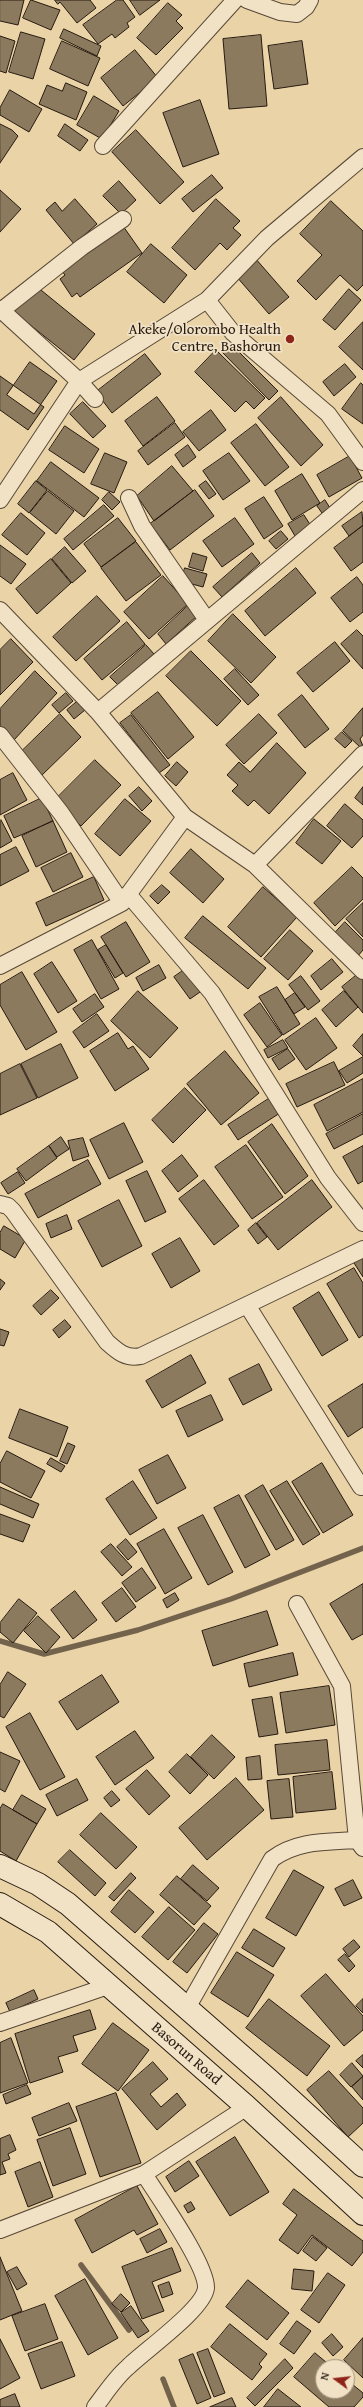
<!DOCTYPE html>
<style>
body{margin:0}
#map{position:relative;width:363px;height:2407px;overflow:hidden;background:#ead3a7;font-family:"Gentium Book Plus",serif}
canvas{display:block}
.north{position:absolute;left:315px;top:2359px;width:40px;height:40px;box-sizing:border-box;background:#f1e2c6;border:1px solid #a0927e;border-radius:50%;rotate:285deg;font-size:11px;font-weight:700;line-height:16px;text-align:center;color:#261a11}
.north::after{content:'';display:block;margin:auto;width:14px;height:18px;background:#8f2418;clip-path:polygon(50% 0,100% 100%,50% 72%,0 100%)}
</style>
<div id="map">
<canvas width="363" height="2407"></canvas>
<div class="north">N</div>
</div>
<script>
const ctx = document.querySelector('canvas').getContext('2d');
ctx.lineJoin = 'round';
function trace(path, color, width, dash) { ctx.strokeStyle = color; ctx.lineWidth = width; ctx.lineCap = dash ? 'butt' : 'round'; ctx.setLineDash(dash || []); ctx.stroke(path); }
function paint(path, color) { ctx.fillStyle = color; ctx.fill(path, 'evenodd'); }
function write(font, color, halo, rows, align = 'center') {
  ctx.font = font + ' "Gentium Book Plus",serif'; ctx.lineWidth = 3.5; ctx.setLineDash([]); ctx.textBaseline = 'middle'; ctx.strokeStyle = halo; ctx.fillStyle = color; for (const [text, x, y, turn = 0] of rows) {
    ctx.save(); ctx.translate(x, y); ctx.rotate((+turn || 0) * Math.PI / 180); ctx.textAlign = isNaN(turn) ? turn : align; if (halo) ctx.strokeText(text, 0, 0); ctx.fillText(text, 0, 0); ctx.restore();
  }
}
trace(new Path2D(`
 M0 1641 44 1654 138 1630 231 1599 363 1548
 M81 2265 129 2330
 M163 2379 174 2407`), '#73634c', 5.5);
const building = new Path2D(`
 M0 0H24L18 25 0 21Z
 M31 0 60 10 51 30 23 18Z
 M55 0H90L96 8 77 23 60 2 58 4Z
 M117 0H123L135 17 127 23 129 27 115 38 112 34 98 44 83 25Z
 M130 0H160L140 15Z
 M168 3 182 15 176 21 183 28 156 55 137 38Z
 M64 29 101 46 97 56 60 38Z
 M21 32 45 39 33 79 9 72Z
 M261 35 267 106 229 109 223 39Z
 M0 36 15 41 6 73 0 71Z
 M62 41 100 58 88 86 50 69Z
 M302 41 308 84 274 89 268 46Z
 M135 50 158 78 123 106 101 78Z
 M66 83 87 92 76 120 39 104 47 85 62 91Z
 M10 90 42 109 29 132 0 115V108Z
 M94 96 119 111 102 139 77 125Z
 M200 100 219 154 183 167 163 113Z
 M0 124 12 130 18 136 0 163Z
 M65 124 88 140 80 151 58 136Z
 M136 130 184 182 160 204 112 152Z
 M212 175 223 188 193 212 182 199Z
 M119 181 136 200 121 214 103 196Z
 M0 190 21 209 0 232Z
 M75 199 97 224 74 244 46 210 55 202 62 211Z
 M216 199 240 221 233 228 241 235 227 250 220 243 195 270 172 248Z
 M331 201 363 231V285L357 291 340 275 316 300 297 281 322 255 300 234Z
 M123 226 142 253 80 297 77 293 72 297 60 279 65 275 61 270Z
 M151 244 187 275 164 303 127 272Z
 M255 258 289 297 269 314 236 276Z
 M36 286 95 334 74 360 14 312Z
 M349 289 361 300 335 330 323 320Z
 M363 322V370L339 347Z
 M231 344 278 391 269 400 222 352Z
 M216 350 265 398 254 409 246 401 235 412 195 372Z
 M145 354 161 374 112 413 96 392Z
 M30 362 57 381 34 414 7 395Z
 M345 364 356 377 334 396 323 382Z
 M0 376 44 407 28 430 0 410Z
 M361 383 363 385V424L342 409Z
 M157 397 175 421 143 446 125 421Z
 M281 397 323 445 301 466 258 418Z
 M83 402 106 426 93 438 70 414Z
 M211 410 226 430 199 451 183 432Z
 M175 423 185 437 148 465 138 451Z
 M256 424 289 467 265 486 231 443Z
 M65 426 99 449 84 473 49 450Z
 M188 445 196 457 183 467 175 455Z
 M105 453 127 462 114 493 91 484Z
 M229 453 250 481 223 500 203 471Z
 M350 456 362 478 329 497 317 475Z
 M51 462 99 498 84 517 37 481Z
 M172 466 193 491 154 521 137 496Z
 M302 474 320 503 292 520 275 491Z
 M36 481 47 490 29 513 18 504Z
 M206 481 216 494 209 499 199 486Z
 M195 490 214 516 170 550 150 524Z
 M48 491 74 511 56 534 30 513Z
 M109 492 120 502 112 510 102 500Z
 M264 497 283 526 264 539 245 509Z
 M325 500 330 508 322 513 317 506Z
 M104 505 114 516 73 550 64 539Z
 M362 512 363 525 349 536 342 526Z
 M21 513 45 533 27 555 2 535Z
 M304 515 311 526 295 536 288 524Z
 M118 518 136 541 101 567 84 544Z
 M235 518 254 544 222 567 203 541Z
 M363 526V562L351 571 334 548Z
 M281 531 288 539 276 549 269 541Z
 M136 542 161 575 126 601 101 568Z
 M0 545 26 564 11 584 0 576Z
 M65 547 86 571 72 583 52 559Z
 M193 553 207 557 203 571 189 567Z
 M252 553 260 563 222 597 213 587Z
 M51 559 71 583 37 614 16 589Z
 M185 568 207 574 203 587 181 581Z
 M296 568 316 593 265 636 245 611Z
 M163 576 188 604 149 639 124 612Z
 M357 577 363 585V612L350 622 331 598Z
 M97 596 120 621 76 661 53 637Z
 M189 605 198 615 166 644 158 634Z
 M233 614 276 657 251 683 208 641Z
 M127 622 145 644 102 680 84 659Z
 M357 630 363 636V669L341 644Z
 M11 639 33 662 0 695V650Z
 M335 642 350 661 313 692 297 673Z
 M146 645 154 654 118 685 110 677Z
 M191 651 241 701 217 726 166 676Z
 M235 669 259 695 248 705 224 679Z
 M35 671 57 693 14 740 0 726V709Z
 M158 692 194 737 168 759 131 713Z
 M66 693 73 701 59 713 52 705Z
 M302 695 329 729 305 748 278 715Z
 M78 701 85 710 74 719 67 710Z
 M363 708V735L360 739 363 746 361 748 343 731Z
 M60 714 81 737 40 777 19 754Z
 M259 714 277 733 244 764 226 745Z
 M131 715 170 765 159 773 120 723Z
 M342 732 352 741 345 748 335 739Z
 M277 743 306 773 269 814 254 800 248 806 232 791 238 785 227 775 239 762 250 772Z
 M95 760 121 785 81 826 55 800Z
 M177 762 188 772 176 786 165 776Z
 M13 773 27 800 0 815V780Z
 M139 787 152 801 142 811 129 796Z
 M363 787V805L355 798Z
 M42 798 53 821 14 838 4 816Z
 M125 799 151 821 120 856 95 834Z
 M345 804 363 820V836L352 848 327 826Z
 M314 819 341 841 322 864 296 843Z
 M1 820 12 841 0 848V821Z
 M53 821 67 852 36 867 22 836Z
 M16 847 29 871 0 886V855Z
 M191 849 224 879 203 903 170 873Z
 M71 853 83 877 53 892 41 868Z
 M352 867 363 878V899L335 926 314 903Z
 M94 877 104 900 46 926 36 903Z
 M162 885 170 892 158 904 150 896Z
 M263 887 297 917 261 957 228 927Z
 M363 903V937L346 919Z
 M203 916 266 968 248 989 185 938Z
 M126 922 150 962 126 977 101 937Z
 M345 922 363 940V950L357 957 334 934Z
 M290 930 313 951 288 980 264 959Z
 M92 940 119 989 101 999 74 950Z
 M106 945 123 973 115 978 98 950Z
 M332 959 343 972 321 990 311 976Z
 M52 962 77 1001 58 1013 34 974Z
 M159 965 166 978 143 991 136 978Z
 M184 970 200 992 190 999 174 977Z
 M22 972 57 1032 26 1050 0 1005V985Z
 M358 974 363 979V1013L342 987Z
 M301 976 320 1001 308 1010 289 985Z
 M277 987 300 1024 283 1035 259 997Z
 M138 991 178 1028 150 1058 111 1021Z
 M344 991 358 1007 336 1027 322 1010Z
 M295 993 305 1007 294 1014 285 1000Z
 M95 994 104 1007 82 1022 73 1009Z
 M260 1003 282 1035 267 1047 244 1015Z
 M97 1014 109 1031 84 1048 73 1032Z
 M316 1018 337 1048 306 1070 285 1040Z
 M118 1033 128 1049 133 1046 149 1069 115 1091 90 1051Z
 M363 1034V1056L353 1046Z
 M283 1040 288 1048 268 1058 264 1050Z
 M61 1044 78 1078 38 1098 21 1064Z
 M288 1049 295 1059 279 1070 272 1059Z
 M225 1051 259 1093 221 1125 187 1084Z
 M363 1057V1073L347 1083 339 1071Z
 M334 1062 345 1085 297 1107 286 1084Z
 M20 1064 37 1098 0 1115V1074Z
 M363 1079V1112L327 1131 314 1105Z
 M185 1088 206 1110 173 1143 152 1120Z
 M270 1098 280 1113 238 1140 228 1125Z
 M363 1114V1134L334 1149 326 1134Z
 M124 1123 143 1162 109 1179 90 1140Z
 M272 1124 308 1176 285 1194 248 1142Z
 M61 1137 69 1149 57 1157 49 1146Z
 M83 1138 89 1156 73 1161 68 1141Z
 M246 1145 283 1197 252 1219 215 1167Z
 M49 1146 57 1158 26 1181 17 1169Z
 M363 1146V1181L358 1184 343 1157Z
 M182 1155 198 1176 178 1192 162 1171Z
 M88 1160 101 1184 38 1218 25 1194Z
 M147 1171 166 1212 145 1222 126 1181Z
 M18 1172 25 1183 8 1194 1 1183Z
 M204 1180 239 1226 214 1245 179 1199Z
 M312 1180 332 1207 278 1250 257 1223Z
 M119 1200 142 1246 102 1267 78 1221Z
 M67 1215 72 1229 51 1238 46 1224Z
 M256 1223 267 1237 258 1244 248 1230Z
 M4 1226 26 1239 15 1258 0 1249V1233Z
 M180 1238 200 1271 171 1288 152 1254Z
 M363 1258V1277L354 1263Z
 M354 1268 363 1283V1335L359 1338 327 1284Z
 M0 1279 5 1283 0 1290Z
 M51 1290 59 1298 41 1315 33 1306Z
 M319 1292 348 1340 322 1356 293 1308Z
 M65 1320 71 1327 59 1338 53 1330Z
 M0 1329 9 1332 4 1346 0 1345Z
 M191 1355 206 1383 162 1408 146 1381Z
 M259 1364 272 1390 243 1405 229 1379Z
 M363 1384V1427L348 1437 328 1406Z
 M211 1395 223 1420 188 1437 176 1411Z
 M20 1409 68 1427 57 1457 9 1438Z
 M68 1443 75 1446 67 1464 60 1461Z
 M7 1451 45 1471 31 1498 0 1482V1464Z
 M168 1455 186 1488 157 1504 139 1470Z
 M51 1458 65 1466 61 1472 47 1464Z
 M322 1463 353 1515 323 1533 292 1482Z
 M133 1481 157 1518 130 1535 106 1499Z
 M287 1481 320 1534 303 1545 270 1491Z
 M263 1485 294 1540 276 1550 245 1496Z
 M0 1487 39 1504 33 1518 0 1504Z
 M239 1495 270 1555 245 1568 214 1508Z
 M0 1514 30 1525 23 1542 0 1534Z
 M203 1515 233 1572 208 1585 178 1528Z
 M164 1529 192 1578 165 1594 137 1544Z
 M126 1539 137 1552 128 1560 117 1547Z
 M111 1544 132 1567 122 1576 101 1552Z
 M142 1568 156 1588 136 1602 122 1583Z
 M363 1584V1634L352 1640 330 1604Z
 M122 1588 136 1607 116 1622 102 1603Z
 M75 1591 97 1620 73 1639 51 1610Z
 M175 1593 179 1600 167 1608 163 1600Z
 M19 1599 37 1613 13 1643 0 1632V1623Z
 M267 1611 278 1645 213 1666 202 1631Z
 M38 1616 60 1637 46 1653 24 1631Z
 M293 1653 298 1675 249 1687 244 1664Z
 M8 1672 26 1684 4 1718 0 1716V1685Z
 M102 1675 119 1702 77 1730 59 1702Z
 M329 1686 335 1725 286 1733 280 1693Z
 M272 1697 278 1734 259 1737 252 1700Z
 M30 1713 65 1777 40 1790 6 1727Z
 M135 1731 154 1758 115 1785 96 1757Z
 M212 1735 235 1757 214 1779 191 1757Z
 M327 1740 330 1770 278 1775 275 1745Z
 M0 1752 20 1761 5 1792 0 1789Z
 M187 1754 208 1775 190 1794 169 1772Z
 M260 1756 262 1779 248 1780 246 1758Z
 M147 1770 170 1796 149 1815 126 1789Z
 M332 1772 336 1809 296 1813 293 1777Z
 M236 1778 264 1810 207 1860 179 1828Z
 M77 1779 88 1800 57 1816 46 1795Z
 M289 1779 293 1817 271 1819 267 1781Z
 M112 1791 120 1800 111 1807 104 1798Z
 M22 1795 46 1809 37 1824 13 1810Z
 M3 1804 37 1824 16 1861 0 1851V1809Z
 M101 1813 137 1847 116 1869 80 1835Z
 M70 1850 106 1883 95 1896 58 1862Z
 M193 1865 219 1888 207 1901 181 1879Z
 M294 1870 324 1887 296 1936 266 1918Z
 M131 1873 136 1878 114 1901 109 1897Z
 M177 1876 211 1906 194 1925 160 1895Z
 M353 1880 362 1898 344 1906 335 1889Z
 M129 1890 154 1912 135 1933 111 1912Z
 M169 1907 195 1930 168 1960 142 1937Z
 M204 1923 218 1934 187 1973 173 1962Z
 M254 1929 285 1948 273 1967 242 1948Z
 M354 1940 360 1947 349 1957 343 1949Z
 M237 1952 274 1975 248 2017 211 1993Z
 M345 1954 355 1966 349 1972 338 1960Z
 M326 1974 363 2016V2030L344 2046 301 1996Z
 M34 1990 38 1999 10 2012 6 2003Z
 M269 1999 330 2046 307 2076 246 2028Z
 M363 1999V2013L356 2006Z
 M90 2010 96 2029 73 2036 78 2051 58 2057 63 2072 30 2083 15 2034Z
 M113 2023 149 2050 118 2091 82 2064Z
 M11 2038 28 2083 0 2093V2043Z
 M363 2055V2068L356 2061Z
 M153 2062 168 2079 150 2094 161 2107 177 2093 186 2105 157 2130 122 2089Z
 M352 2063 363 2076 351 2087 340 2075Z
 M329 2071 363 2108V2123L348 2137 307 2090Z
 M363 2077V2100L352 2087Z
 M27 2085 31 2094 6 2104 3 2095Z
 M116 2093 141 2163 100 2177 76 2107Z
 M69 2103 77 2121 39 2136 32 2118Z
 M70 2128 86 2174 53 2186 37 2140Z
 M10 2135 16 2150 8 2154 10 2159 2 2162 6 2173 0 2175V2139Z
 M235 2137 269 2192 230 2216 196 2162Z
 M189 2161 199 2176 175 2192 166 2177Z
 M40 2162 53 2197 28 2207 15 2172Z
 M137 2186 158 2224 137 2235 134 2230 92 2253 75 2220Z
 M294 2189 363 2241V2252L352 2266 312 2235 298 2254 279 2240 297 2215 283 2204Z
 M191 2202 195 2209 188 2213 184 2206Z
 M160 2229 167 2242 147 2253 140 2239Z
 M313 2237 327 2248 316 2261 303 2251Z
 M172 2248 181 2271 152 2282 164 2311 142 2319 122 2267Z
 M0 2257 22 2311 0 2320Z
 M17 2267 27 2284 17 2290 7 2272Z
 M294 2269 314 2271 312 2291 292 2289Z
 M328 2273 345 2285 319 2323 301 2310Z
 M85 2279 118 2338 88 2355 55 2296Z
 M248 2280 289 2313 267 2340 226 2307Z
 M169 2282 173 2294 162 2298 158 2286Z
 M121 2294 130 2303 121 2312 112 2304Z
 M45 2304 58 2339 25 2351 12 2316Z
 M131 2306 149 2331 138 2338 121 2313Z
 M297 2321 311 2331 294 2354 280 2344Z
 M230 2324 267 2354 259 2364 262 2367 252 2380 211 2347Z
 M332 2334 343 2347 333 2356 322 2343Z
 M363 2338V2378L344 2360Z
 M0 2339 20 2378 0 2389Z
 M62 2342 75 2376 41 2389 28 2354Z
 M208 2349 225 2393 214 2397 197 2353Z
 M315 2353 332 2367H323V2391H347V2380L363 2393V2397L354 2407H329L294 2377Z
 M193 2354 211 2398 197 2404 179 2360Z
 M285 2359 293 2368 255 2406 247 2398Z
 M278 2389 301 2407H264Z
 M15 2394 20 2407H0V2400Z
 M232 2398 236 2407H210Z`);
paint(building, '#8c7a5f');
trace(building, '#261a11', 1);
const street = new Path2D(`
 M247 0 280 12 297 14 306 7 310 0
 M103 146 235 0
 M207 300 233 333 328 414 363 462
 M0 309 79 381 95 399
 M2 310 82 247 123 219
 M129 498 142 526 207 620
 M0 500 79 381 207 300 267 238 363 157
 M0 610 98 712 185 817 255 865 363 971
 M98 712 363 490
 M0 735 61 813 122 903
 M255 865 363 754
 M128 894 212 993 328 1178 363 1223
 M0 966 122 903 185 817
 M0 1204 8 1206 13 1211 107 1342C118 1352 126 1359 141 1356L363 1249
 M247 1305 361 1487
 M297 1604 342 1686 357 1840 363 1848
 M187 2008 272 1859C297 1840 327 1842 357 1840
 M0 2023 108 1986
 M0 2230 144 2174 247 2107
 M95 2407C105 2394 115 2378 128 2367 144 2351 204 2309 206 2288 207 2265 158 2196 144 2174`);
const secondary = new Path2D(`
 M0 1866 38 1884 68 1904 269 2080 363 2166
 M0 1904 48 1932 247 2107 363 2214`);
trace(street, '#574836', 18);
trace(secondary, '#261a11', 24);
trace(street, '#f1e2c6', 16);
trace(secondary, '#f1e2c6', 22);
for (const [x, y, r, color] of [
 [290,339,5,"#8f2418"]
]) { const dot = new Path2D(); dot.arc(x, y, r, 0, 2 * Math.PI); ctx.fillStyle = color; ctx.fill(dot); trace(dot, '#f1e2c6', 1.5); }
write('15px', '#261a11', '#f1e2c6', [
 ["Akeke/Olorombo Health",281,330],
 ["Centre, Bashorun",281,347]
], 'right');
write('15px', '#261a11', '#f1e2c6', [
 ["Basorun Road",186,2054,41]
]);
</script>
